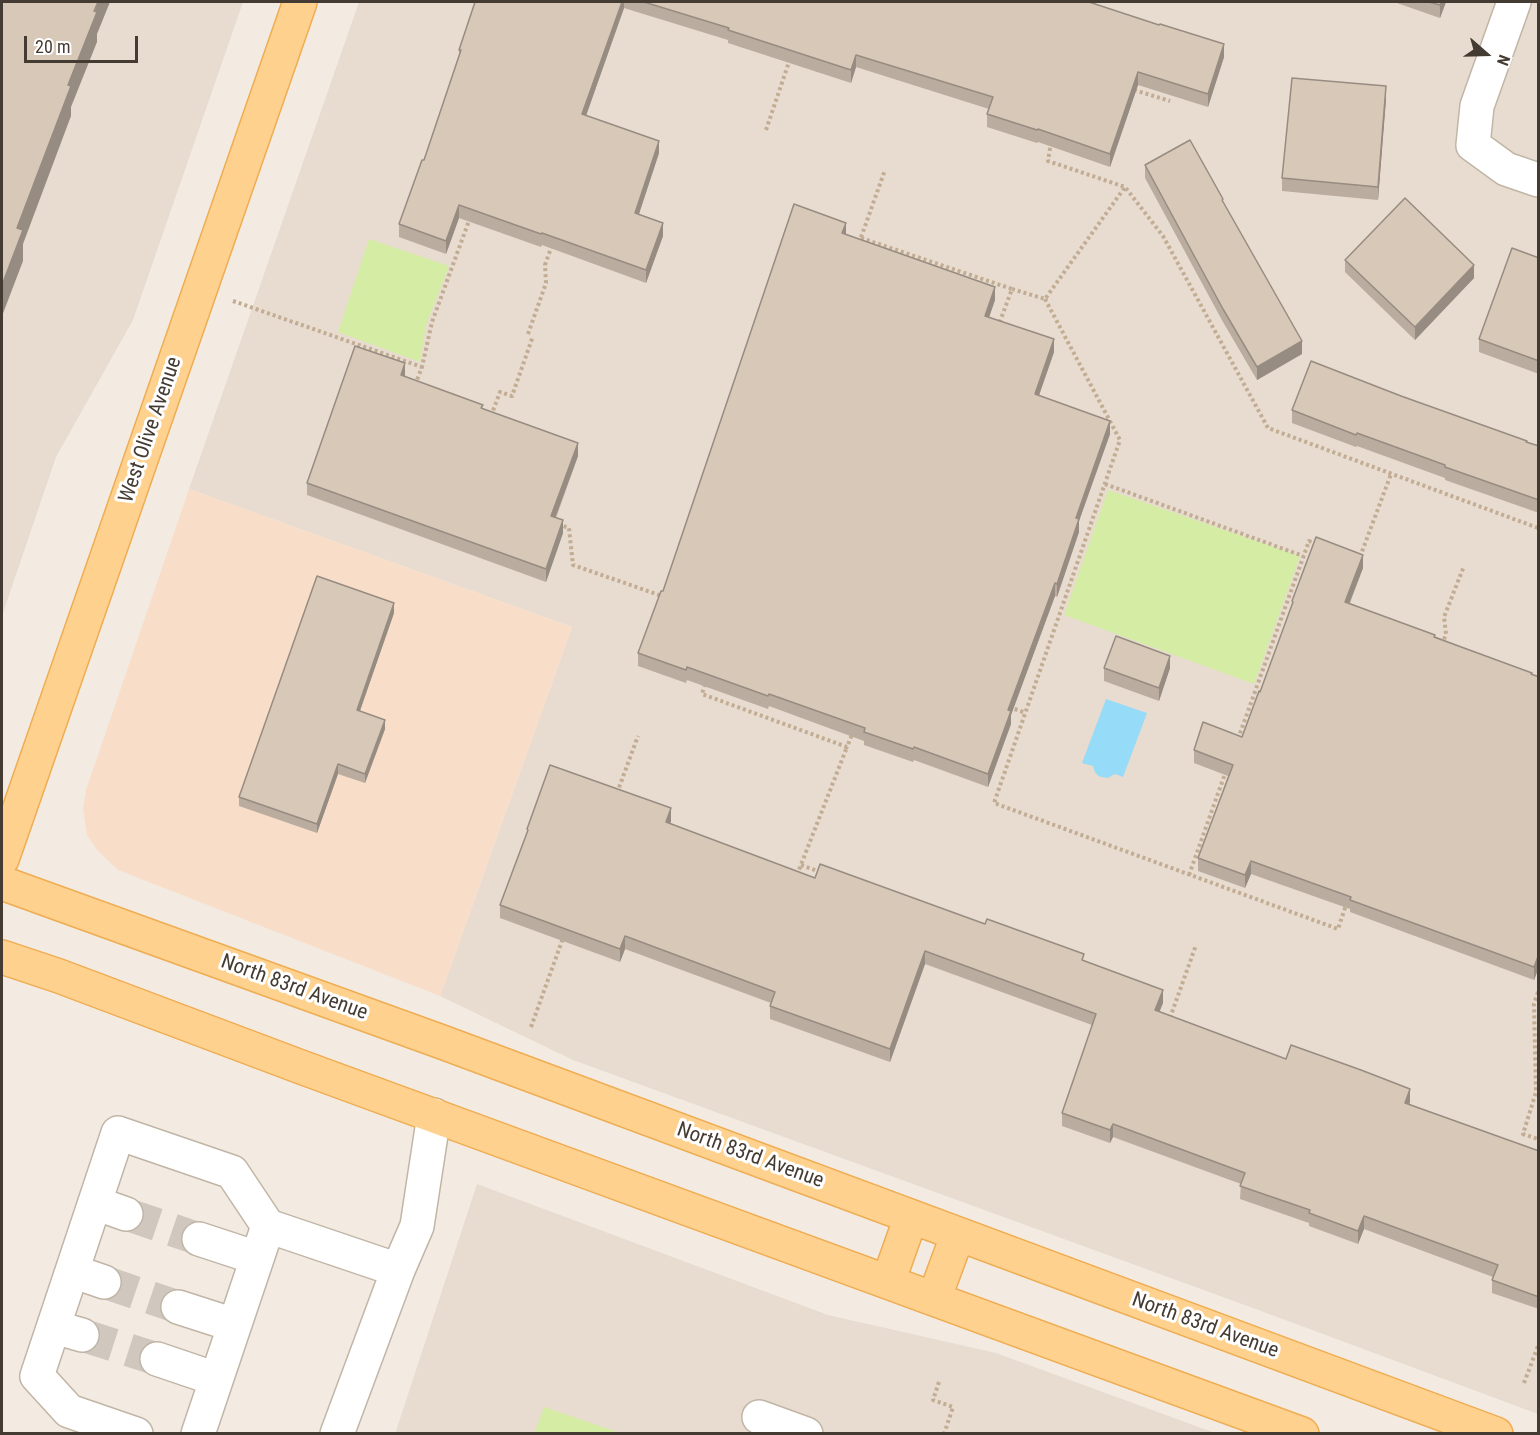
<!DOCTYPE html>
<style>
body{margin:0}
#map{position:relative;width:1540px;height:1435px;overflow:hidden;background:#f3ebe1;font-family:"Roboto Condensed",sans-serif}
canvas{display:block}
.frame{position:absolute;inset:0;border:3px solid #443b32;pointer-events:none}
.north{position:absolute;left:1456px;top:24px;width:60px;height:60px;-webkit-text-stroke:4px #fff;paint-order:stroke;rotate:110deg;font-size:16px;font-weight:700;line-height:24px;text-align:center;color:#443b32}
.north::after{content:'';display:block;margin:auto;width:21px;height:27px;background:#443b32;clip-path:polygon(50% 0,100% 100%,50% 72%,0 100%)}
.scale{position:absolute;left:24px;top:36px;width:114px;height:27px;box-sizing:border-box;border:3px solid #443b32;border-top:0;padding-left:8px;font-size:18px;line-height:21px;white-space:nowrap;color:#443b32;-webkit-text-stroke:4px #fff;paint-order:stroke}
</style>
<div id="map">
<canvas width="1540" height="1435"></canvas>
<div class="frame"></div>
<div class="north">N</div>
<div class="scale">20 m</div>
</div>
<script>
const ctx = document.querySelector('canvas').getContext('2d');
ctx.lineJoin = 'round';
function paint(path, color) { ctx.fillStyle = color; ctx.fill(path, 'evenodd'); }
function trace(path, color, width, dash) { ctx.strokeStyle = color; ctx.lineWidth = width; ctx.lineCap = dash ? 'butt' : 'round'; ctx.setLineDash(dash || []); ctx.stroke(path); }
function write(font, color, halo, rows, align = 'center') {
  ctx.font = font + ' "Roboto Condensed",sans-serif'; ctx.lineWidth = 6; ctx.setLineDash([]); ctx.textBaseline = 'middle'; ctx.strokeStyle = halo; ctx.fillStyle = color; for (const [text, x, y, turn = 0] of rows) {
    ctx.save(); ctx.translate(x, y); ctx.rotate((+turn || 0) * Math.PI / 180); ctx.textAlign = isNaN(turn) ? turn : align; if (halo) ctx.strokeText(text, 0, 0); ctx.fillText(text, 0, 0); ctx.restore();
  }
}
paint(new Path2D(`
 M2 2H243L133 320 56 457 2 616Z
 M359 2H1538V1414L1253 1308 573 1060 440 996 572 627 189 489Z
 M477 1184 828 1315 996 1353 1215 1433 395 1434Z`), '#e7dccf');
paint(new Path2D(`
 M189 489 572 627 440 996 118 870 97 850 87 835 83 809 86 790Z`), '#f8dec9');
paint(new Path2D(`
 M369 239 449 266 426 325 420 362 338 332Z
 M1108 490 1300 556 1254 684 1064 615Z
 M544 1407 620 1433 534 1434Z`), '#d5eca5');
paint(new Path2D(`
 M1106 699 1147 713 1123 777 1115 774 1108 778C1098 777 1095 775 1093 766L1082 763Z`), '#96dbf7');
trace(new Path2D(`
 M126 1214 199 1239
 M104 1282 178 1307
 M82 1335 157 1359`), '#d0c8be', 33, [33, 16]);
const minor = new Path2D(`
 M1514 2 1477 106 1473 145 1506 169 1538 180
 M95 1203 126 1214
 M199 1239 257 1258
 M72 1271 104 1282
 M178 1307 234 1325
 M54 1327 82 1335
 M157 1359 216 1379
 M759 1417 806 1434
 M136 1434 69 1411 37 1376 118 1133 232 1172 268 1226 398 1270
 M198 1434 268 1226
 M337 1434 398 1270 417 1226 434 1115`);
const major = new Path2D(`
 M2 859 300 2
 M2 883 442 1042 1496 1434
 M2 957 59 976 301 1067 1302 1434
 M888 1282 911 1217
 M934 1299 958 1234`);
trace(minor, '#c1b5a6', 36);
trace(major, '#efad53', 36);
trace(new Path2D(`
 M1134 90 1170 101
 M766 130 790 59
 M1051 142 1048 161 1125 187 1163 236 1268 428 1538 528
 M861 238 1012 289 999 324
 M859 243 885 170
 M1012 289 1045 299 1125 187
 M1045 299 1120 440 994 803 1338 929 1346 905
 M233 301 422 367
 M528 334 546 283 545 265 552 245
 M415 385 422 367 432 322 470 218
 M491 416 500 392 512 396 533 336
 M1105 484 1303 556
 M558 524 569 528 573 565 662 596
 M1360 557 1391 474
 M1442 645 1446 634 1444 617 1464 566
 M705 684 702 694 847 747 853 732
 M1009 707 1026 713
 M1238 739 1309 541 1319 545
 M617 793 638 736
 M801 865 820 872
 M797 875 847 747
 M1189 875 1226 771
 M1538 992 1534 1004 1536 1092 1523 1134 1538 1139
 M1170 1018 1196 945
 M531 1027 563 938
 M939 1382 933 1400 953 1407 944 1434
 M1524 1383 1538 1346`), '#c2ac93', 4, [3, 3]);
trace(minor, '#fff', 33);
trace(major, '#ffd18e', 33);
paint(new Path2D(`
 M475 2H1089L1224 57 1208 107 1138 85 1110 167 1038 142 1037 143 987 127V114L989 109 856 67 851 83 728 43V40L624 8 586 116 659 153 639 214 663 236 646 283 542 245 541 247 459 218 446 254 399 237V224L424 160 459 57V50Z
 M1394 2H1446L1440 18Z
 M1386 99 1378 200 1282 191V178Z
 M1145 165 1223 203 1302 354 1257 380 1223 322 1145 178Z
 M846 235 995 300 989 317 1054 352 1039 395 1110 434 1079 521V532L1057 597 1055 596 1011 715V724L988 787 914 760 913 762 864 745V741L769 706 768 709 687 680 686 683 638 666V653L663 591Z
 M1539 258V374L1479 352V339Z
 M1345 260 1474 278 1415 340 1345 272Z
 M405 377 483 409 578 456 556 518 563 533 546 582 307 495V483Z
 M1401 396 1539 446V513L1445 480V478L1357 446 1356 447 1292 423V410Z
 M1363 568 1350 603 1539 677V967L1534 980 1350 912V909L1251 874 1245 888 1198 871V858L1228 776 1194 763V750L1242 737 1260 692 1292 606V601Z
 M394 613 360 711 385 729 365 783 338 774 317 833 239 806V797Z
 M1104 668H1170L1159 701 1104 681Z
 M671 821 670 824 815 878 1084 960 1163 1003 1159 1012 1286 1059 1410 1102 1409 1104 1539 1151V1309L1492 1293V1280L1493 1277 1364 1229 1358 1244 1309 1226V1223L1240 1199 1241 1184 1113 1137 1110 1143 1062 1126V1113L1092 1025 925 964 890 1062 770 1019V1006L771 1003 625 949 620 962 500 918V905L527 833V829Z`), '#baac9e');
paint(new Path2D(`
 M98 2H110L97 34V42L71 107V116L23 244V261L2 316V285L17 228Z
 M622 2H624V8L582 127V114Z
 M1441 2H1446L1440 18V5Z
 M1224 44V57L1208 107V94Z
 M856 55V67L851 83V70Z
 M1138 72V85L1110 167V154Z
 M1386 86V99L1378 200V187Z
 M659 141V153L635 226V213Z
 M459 205V218L446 254V241Z
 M663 223V236L646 283V270Z
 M846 223V235L842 233Z
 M1474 265V278L1415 340V327Z
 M995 287V300L985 329V316Z
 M1054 339V352L1035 407V394Z
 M1302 341V354L1257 380V367Z
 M405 363V376L401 388V375Z
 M1110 421V434L1079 521V532L1057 597V584L1076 518Z
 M578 443V456L551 529V516Z
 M563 520V533L546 582V569Z
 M1363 555V568L1345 614V602Z
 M1055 583V596L1011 715V724L988 787V774L1008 710Z
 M394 603V613L357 719V710Z
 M1170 656V668L1159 701V688Z
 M385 720V729L365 783V774Z
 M338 764V774L317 833V824Z
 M671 808V821L666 835V822Z
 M1251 861V874L1245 888V875Z
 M625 936V949L620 962V949Z
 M925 951V964L890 1062V1049Z
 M1539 954V967L1534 980V967Z
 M1163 990V1003L1155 1023V1010Z
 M1410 1089V1102L1405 1116V1103Z
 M1113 1124V1137L1110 1143V1130Z
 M1364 1216V1229L1358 1244V1231Z`), '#978c81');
const building = new Path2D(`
 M2 2H98L94 11 97 12 68 85 71 86 17 228 23 230 2 285Z
 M475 2H622L582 114 659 141 635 213 663 223 646 270 542 233 541 234 459 205 446 241 399 224 422 160H424L461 50H459Z
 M644 2H1089L1159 25 1160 24 1224 44 1208 94 1138 72 1110 154 1038 129 1037 130 987 114 993 97 856 55 851 70 728 30 729 28Z
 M1429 2H1441L1440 5Z
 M1292 78 1386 86 1378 187 1282 178Z
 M1190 140 1223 199 1222 200 1302 341 1257 367 1223 309 1145 165Z
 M1405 198 1474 265 1415 327 1345 260Z
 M794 204 846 223 842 233 995 287 985 316 1054 339 1035 394 1110 421 1076 518 1079 519 1057 584 1055 583 1008 710 1011 711 988 774 914 747 913 749 864 732 865 728 769 694 768 696 687 667 686 670 638 653 661 591H663Z
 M1512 248 1539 258V361L1479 339Z
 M355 346 405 363 401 375 483 405 481 408 578 443 551 516 563 520 546 569 307 483Z
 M1311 361 1401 396 1527 441 1526 442 1539 446V500L1445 467V465L1357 433 1356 435 1292 410Z
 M1316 537 1363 555 1345 602 1435 635 1434 637 1532 673 1531 674 1539 677V954L1534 967 1350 900 1351 897 1251 861 1245 875 1198 858 1233 765 1194 750 1203 722 1242 737 1259 691 1260 692 1293 602 1292 601Z
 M317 576 394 603 357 710 385 720 365 774 338 764 317 824 239 797Z
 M1116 636 1170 656 1159 688 1104 668Z
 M550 765 671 808 666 822 815 878 820 864 985 924 987 919 1084 954 1082 960 1163 990 1155 1010 1286 1059 1291 1045 1361 1070 1410 1089 1405 1103 1539 1151V1297L1492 1280 1498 1265 1364 1216 1358 1231 1309 1213 1310 1210 1240 1186 1245 1173 1113 1124 1110 1130 1062 1113 1096 1014 925 951 890 1049 770 1006 775 992 625 936 620 949 500 905 528 830 527 829Z`);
paint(building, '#d8c8b8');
trace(building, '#978c81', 1.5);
write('21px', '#443b32', '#fff', [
 ["West Olive Avenue",151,430,-71],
 ["North 83rd Avenue",294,988,20],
 ["North 83rd Avenue",750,1156,20],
 ["North 83rd Avenue",1205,1326,20]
]);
</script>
